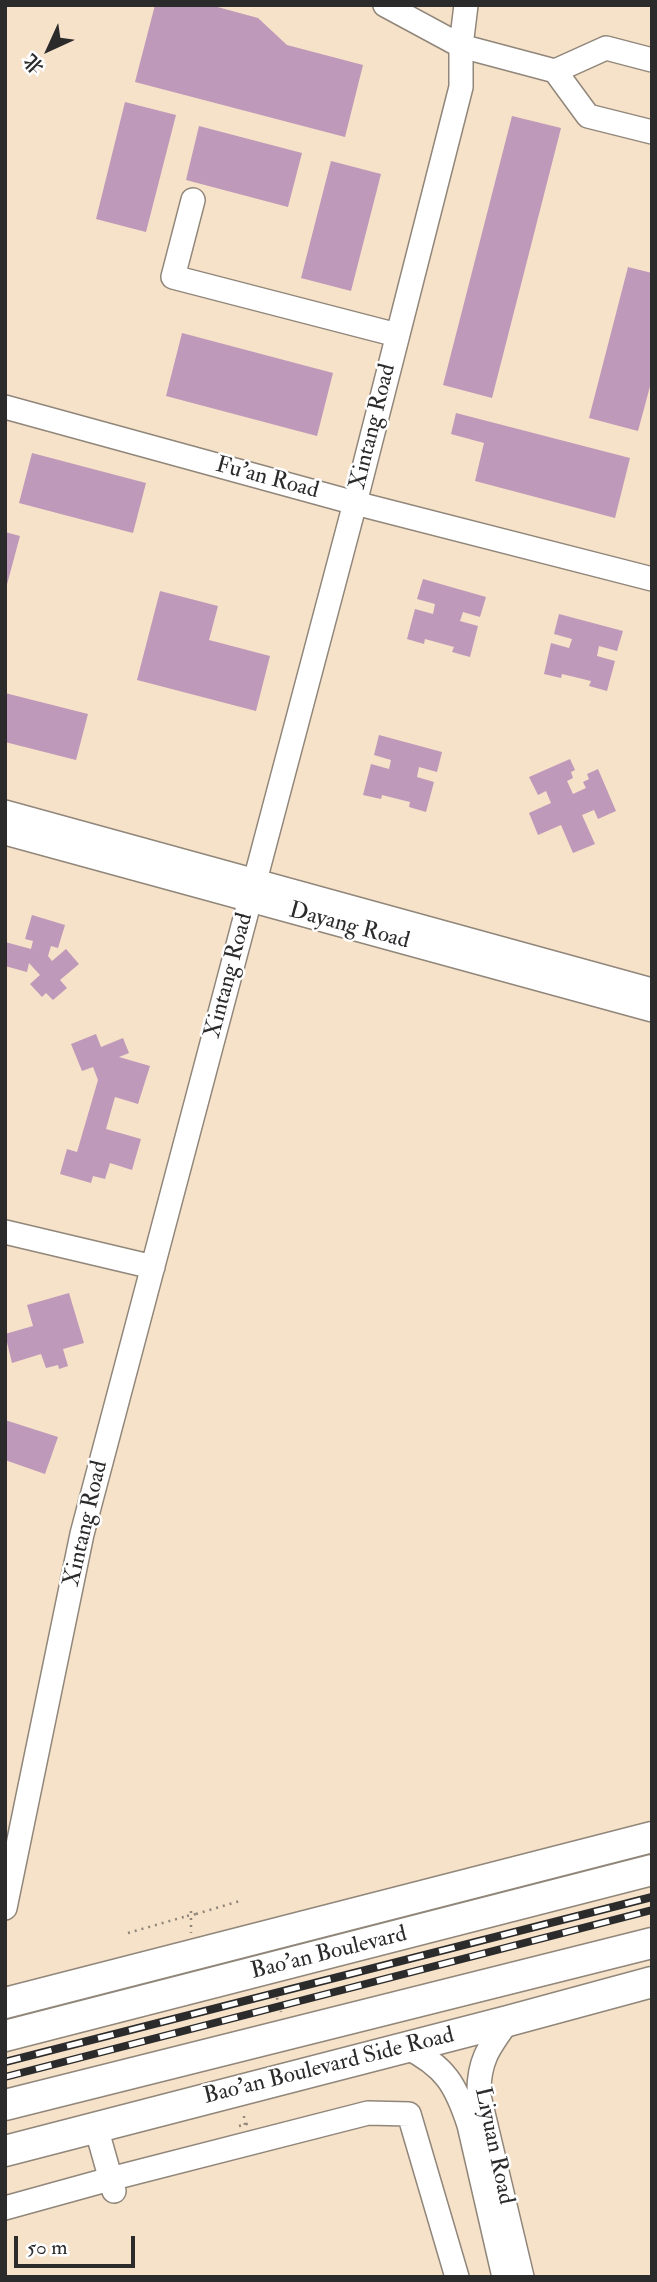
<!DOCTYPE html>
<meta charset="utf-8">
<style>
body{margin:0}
#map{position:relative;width:657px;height:2282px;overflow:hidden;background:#f6e1c9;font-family:"IM FELL Double Pica","Noto Serif SC",serif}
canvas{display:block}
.frame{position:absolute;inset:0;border:7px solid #2b2b2b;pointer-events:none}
.north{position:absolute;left:14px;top:14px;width:70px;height:70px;-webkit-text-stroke:5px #fff;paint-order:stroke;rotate:225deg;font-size:19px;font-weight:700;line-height:28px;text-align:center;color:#2b2b2b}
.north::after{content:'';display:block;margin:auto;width:24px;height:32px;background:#2b2b2b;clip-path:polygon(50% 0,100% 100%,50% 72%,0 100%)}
.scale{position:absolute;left:14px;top:2236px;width:121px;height:32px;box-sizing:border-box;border:4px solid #2b2b2b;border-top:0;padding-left:9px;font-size:21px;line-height:24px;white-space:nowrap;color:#2b2b2b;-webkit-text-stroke:5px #fff;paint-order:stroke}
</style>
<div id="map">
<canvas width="657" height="2282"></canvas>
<div class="frame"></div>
<div class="north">北</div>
<div class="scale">50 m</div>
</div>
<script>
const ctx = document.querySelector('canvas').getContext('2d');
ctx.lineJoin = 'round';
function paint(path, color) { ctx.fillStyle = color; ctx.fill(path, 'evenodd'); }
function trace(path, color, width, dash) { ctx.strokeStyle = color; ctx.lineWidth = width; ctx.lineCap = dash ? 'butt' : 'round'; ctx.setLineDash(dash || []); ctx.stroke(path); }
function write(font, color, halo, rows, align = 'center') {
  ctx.font = font + ' "IM FELL Double Pica",serif'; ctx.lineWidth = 5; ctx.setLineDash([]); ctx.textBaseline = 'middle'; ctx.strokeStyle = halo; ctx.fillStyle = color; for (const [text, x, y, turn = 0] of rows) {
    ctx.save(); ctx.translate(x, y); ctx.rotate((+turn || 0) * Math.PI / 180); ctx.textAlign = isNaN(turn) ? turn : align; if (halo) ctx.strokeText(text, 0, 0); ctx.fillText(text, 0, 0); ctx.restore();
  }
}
paint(new Path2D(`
 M155 5H210L258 18 287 45 363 65 345 137 135 82Z
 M125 102 176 115 146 232 96 219Z
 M512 116 561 128 492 398 443 385Z
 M199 126 302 153 288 207 186 180Z
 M331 161 381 174 351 291 301 278Z
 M628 267 652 273V379L638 431 589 418Z
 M182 333 333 373 317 436 166 396Z
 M456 413 630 458 615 518 475 481 484 443 451 434Z
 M32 453 146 483 133 533 19 503Z
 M5 532 20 536 6 588H5Z
 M423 579 486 597 480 617 463 612 460 621 478 626 470 657 452 652 454 647 425 639 424 644 407 639 415 609 433 614 435 604 417 599Z
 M160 591 218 606 209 640 270 656 256 711 137 680Z
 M559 614 623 631 617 651 599 646 597 656 615 661 607 691 589 686 591 681 562 674 561 678 544 674 551 643 569 648 572 639 554 634Z
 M5 693 88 714 76 760 5 742Z
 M379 735 442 752 437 772 419 767 417 777 434 782 426 812 409 807 410 802 382 795 381 799 363 795 371 764 389 769 391 760 374 755Z
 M570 759 575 770 571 772 573 778 567 781 573 794 586 788 583 782 589 779 587 774 598 769 616 811 598 819 594 810 582 815 595 844 573 853 561 825 538 835 529 813 551 803 546 791 538 795 529 777Z
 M32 915 65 925 58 948 51 946 48 956 52 961 66 949 79 964 60 980 67 988 53 1000 46 993 42 997 30 984 40 975 29 963 27 972 5 966V942L31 949 33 941 25 939Z
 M96 1034 101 1047 123 1038 129 1053 119 1057 150 1066 138 1104 115 1097 106 1129 141 1139 132 1170 110 1163 105 1179 93 1176 91 1183 60 1174 67 1149 77 1152 98 1080 93 1067 82 1071 71 1044Z
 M69 1293 84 1343 63 1349 68 1366 59 1369 58 1365 46 1368 41 1354 12 1363 5 1334 33 1326 27 1305Z
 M5 1420 58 1437 45 1474 5 1460Z`), '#bf99b9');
const minor = new Path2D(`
 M385 5 461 46 555 71 588 116 652 132
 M555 71 606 48 652 60
 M193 200 173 277 397 335
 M5 407 355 503 652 579
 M5 812 652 990
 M5 833 652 1010
 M5 1232 153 1267
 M5 1908 82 1534 355 503 461 87V46L466 5
 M508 2021C488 2048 478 2062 479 2096L522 2277
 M406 2047C445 2066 456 2085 469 2125L504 2277
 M96 2127 114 2191
 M5 2208 110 2179 368 2113 409 2114 457 2277`);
const major = new Path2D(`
 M5 2003 652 1837
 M5 2036 652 1870
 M5 2105 652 1943
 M5 2151 508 2021 652 1982`);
trace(minor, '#90867a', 26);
trace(major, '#90867a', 33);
trace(new Path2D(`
 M191 1911V1933
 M196 1914 243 1900
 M128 1933 187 1916
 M275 1991 281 2012
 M244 2116 245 2126`), '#90867a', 2.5, [2, 5]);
trace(minor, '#fff', 23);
trace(major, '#fff', 30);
const rail = new Path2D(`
 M5 2062 652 1897
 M5 2077 652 1910`);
trace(rail, '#2b2b2b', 8);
trace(rail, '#fff', 5, [16]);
trace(new Path2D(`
 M187 1916 196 1914
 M239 2126 251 2123`), '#90867a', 2.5, [2, 5]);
write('23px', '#2b2b2b', '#fff', [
 ["Xintang Road",374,427,-76],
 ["Fu'an Road",267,479,15],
 ["Dayang Road",349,927,15],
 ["Xintang Road",230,976,-75],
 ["Xintang Road",87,1524,-77],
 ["Bao'an Boulevard",329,1954,-14],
 ["Bao'an Boulevard Side Road",329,2067,-14],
 ["Liyuan Road",493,2146,78]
]);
</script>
